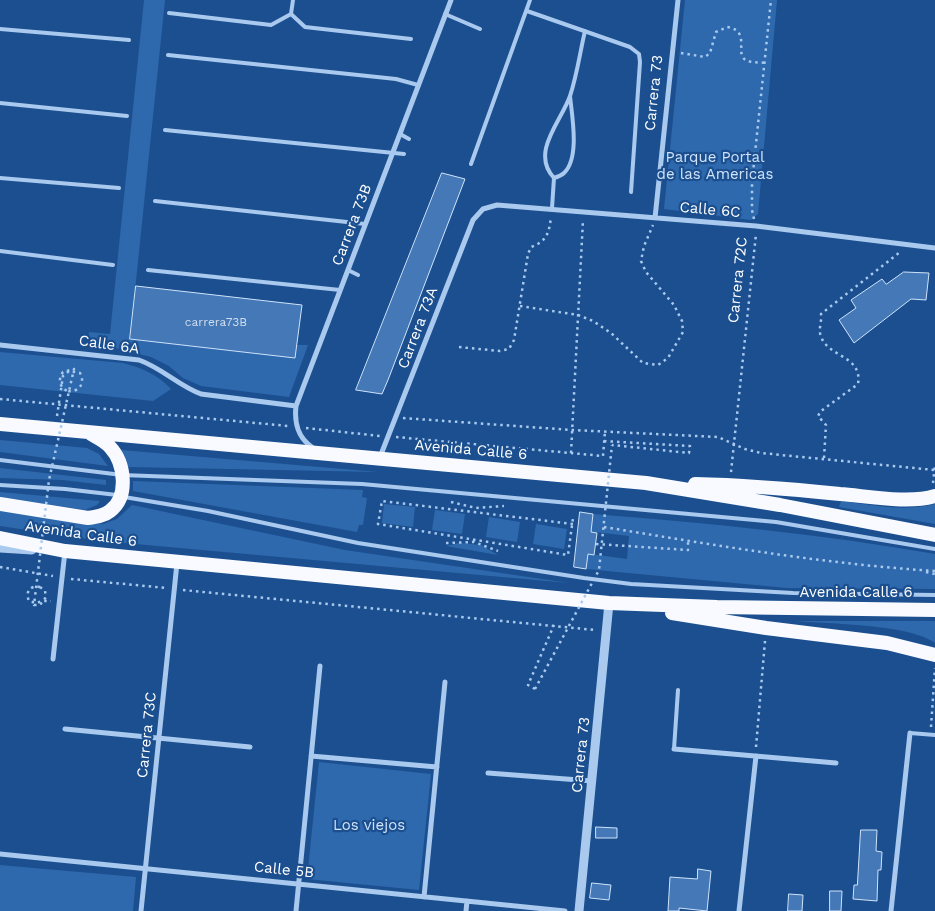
<!DOCTYPE html>
<style>
body{margin:0}
canvas{display:block;background:#1b4f8f}
</style>
<canvas width="935" height="911"></canvas>
<script>
const ctx = document.querySelector('canvas').getContext('2d');
ctx.lineJoin = 'round';
function paint(path, color) { ctx.fillStyle = color; ctx.fill(path, 'evenodd'); }
function trace(path, color, width, dash) { ctx.strokeStyle = color; ctx.lineWidth = width; ctx.lineCap = dash ? 'butt' : 'round'; ctx.setLineDash(dash || []); ctx.stroke(path); }
function write(font, color, halo, rows, align = 'center') {
  ctx.font = font + ' "Work Sans",sans-serif'; ctx.lineWidth = 4.5; ctx.setLineDash([]); ctx.textBaseline = 'middle'; ctx.strokeStyle = halo; ctx.fillStyle = color; for (const [text, x, y, turn = 0] of rows) {
    ctx.save(); ctx.translate(x, y); ctx.rotate((+turn || 0) * Math.PI / 180); ctx.textAlign = isNaN(turn) ? turn : align; if (halo) ctx.strokeText(text, 0, 0); ctx.fillText(text, 0, 0); ctx.restore();
  }
}
paint(new Path2D(`
 M144 0H165L130 339 295 358 297 345H308L289 397 201 386 183 378 169 366 151 357 88 341 89 332 110 334Z
 M685 0H777L758 214 751 220 664 209Z
 M0 352 123 363C142 368 157 374 171 389L153 401 0 385Z
 M0 440 87 448 99 454 108 466 0 452Z
 M121 450 378 472 128 467Z
 M0 468 106 480V485L62 480 0 478Z
 M133 481 363 490 362 497 367 498 363 525H359L357 532 133 491Z
 M0 492 100 501 97 505 85 510 0 497Z
 M841 501C873 505 903 512 935 504V524L839 507Z
 M384 504 415 507 413 527 382 523Z
 M132 505 345 550 569 583 102 541 0 526V511L103 524 117 519Z
 M435 510 465 514 462 534 432 530Z
 M593 514C708 523 821 534 935 554V589L787 588 586 569 583 553 627 559 629 536 586 531Z
 M489 517 520 522 517 542 486 537Z
 M536 524 567 529 564 549 533 544Z
 M459 543 481 545 498 555 446 546Z
 M795 621H935V643C910 624 829 624 795 621Z
 M319 762 431 774 419 890 307 879Z
 M0 865 136 877 133 911H0Z`), '#2e69ad');
const building = new Path2D(`
 M442 173 465 179 388 380 382 394 356 390Z
 M904 272 929 273 926 300 911 299 854 343 839 320 856 308 851 300 882 279 886 284Z
 M136 286 302 305 295 358 130 339Z
 M580 512 593 514 591 532 597 533 594 555 588 554 586 569 574 567Z
 M596 827 617 828V838H596Z
 M861 830H877L876 851 882 852 881 870H878L877 901 853 899 854 885H857Z
 M698 869 711 871 707 911 679 908V911H668L670 877 697 879Z
 M592 883 611 885 609 900 590 898Z
 M830 891H842L841 911H830Z
 M789 894 803 895 802 911H788Z`);
paint(building, '#4478b7');
trace(building, '#cfe3fa', 1);
trace(new Path2D(`
 M681 53 705 57 710 53 716 32 727 27C753 31 732 56 748 61 753 63 759 62 765 63
 M754 219 752 210V182L771 0
 M520 306 578 315 593 321 611 333 643 363 658 365 668 358 683 332 682 321 674 305 646 272 641 261 644 246 653 225
 M459 347 500 351 509 349 514 340 528 254 531 247C547 241 549 233 551 217
 M0 399 288 426
 M57 416 63 376 69 371 80 373C86 384 78 393 67 391
 M403 418 572 430 718 437 745 449 761 453 934 470
 M306 428 380 436
 M396 437 603 456 605 431
 M604 441 690 446 689 453 612 445
 M571 453 583 220
 M824 458 826 425 818 416 821 411 858 384C863 354 825 358 820 333 819 328 822 320 821 314L900 252
 M731 472 756 234
 M933 483 935 464
 M451 502 476 508 504 506
 M573 524 382 501 378 524 568 555 573 518
 M604 527C714 545 824 564 935 571
 M446 543 474 542 498 551
 M596 544 688 550V541
 M0 567 53 576
 M926 572 935 574
 M71 579 167 588
 M40 587C30 585 25 592 29 601L36 603 42 601H51
 M183 590 595 630
 M535 689 528 685 554 625
 M931 727 935 668
 M756 747 765 641`), '#a9c9ee', 2.5, [2.5, 4]);
trace(new Path2D(`
 M293 0 291 14 305 27 411 39
 M527 11 630 47 639 54 640 62 631 192
 M169 13 271 25 291 14
 M445 14 480 29
 M0 29 129 40
 M168 55 396 79 418 85
 M0 103 127 116
 M165 130 404 154
 M400 134 409 139
 M471 164 530 0
 M0 178 119 188
 M554 178C557 177 562 175 564 173 580 158 572 116 570 96
 M155 201 365 224
 M552 208 554 178C530 152 561 122 570 96 577 75 580 52 585 31
 M0 251 113 265
 M148 270 340 290
 M348 270 358 275
 M0 460 122 475 362 484 776 522 935 549
 M0 485 65 489 117 495
 M124 497 208 511 358 543 584 578 631 584 793 593 935 595
 M910 733 935 735
 M674 749 678 690`), '#a9c9ee', 4);
trace(new Path2D(`
 M655 218 678 0
 M0 345 139 360C162 368 179 386 201 394L296 406
 M313 448C298 438 294 424 296 406L451 0
 M380 457 473 220 483 209 497 205 756 226 935 248
 M53 659 65 551
 M65 729 250 747
 M674 749 836 763
 M311 756 437 767
 M488 773 592 781
 M0 854 565 911
 M424 897 445 682
 M141 911 177 563
 M296 911 320 666
 M466 911 467 901
 M739 911 756 756
 M891 911 910 733`), '#a9c9ee', 5);
trace(new Path2D(`
 M0 548 32 550
 M579 911 609 603`), '#a9c9ee', 9);
trace(new Path2D(`
 M0 424 646 483 780 505 935 535
 M695 484C743 485 791 489 840 494 867 496 909 504 935 496
 M0 504 88 518C96 517 104 516 110 511 129 497 125 463 110 447 105 441 98 438 91 434
 M0 538 65 551 609 603 717 607 935 610
 M672 613 766 628 887 643 935 655`), '#f8faff', 14);
trace(new Path2D(`
 M40 587 45 591 46 597 40 605H34L49 480 74 369 63 372C58 379 59 386 67 391
 M535 689 599 570 612 445`), '#a9c9ee', 2.5, [2.5, 4]);
write('12px', '#d0dded', null, [
 ["carrera73B",216,322]
]);
write('15px', '#fff', '#1b4f8f', [
 ["Carrera 73",654,93,-84],
 ["Calle 6C",710,210,5],
 ["Carrera 73B",352,225,-69],
 ["Carrera 72C",738,280,-84],
 ["Carrera 73A",418,328,-69],
 ["Calle 6A",109,345,8],
 ["Avenida Calle 6",471,450,5],
 ["Avenida Calle 6",81,534,8],
 ["Avenida Calle 6",856,593],
 ["Carrera 73C",147,735,-84],
 ["Carrera 73",581,755,-84],
 ["Calle 5B",284,870,6]
]);
write('15px', '#cfe3fa', '#1b4f8f', [
 ["Parque Portal",715,158],
 ["de las Americas",715,175],
 ["Los viejos",369,826]
]);
</script>
